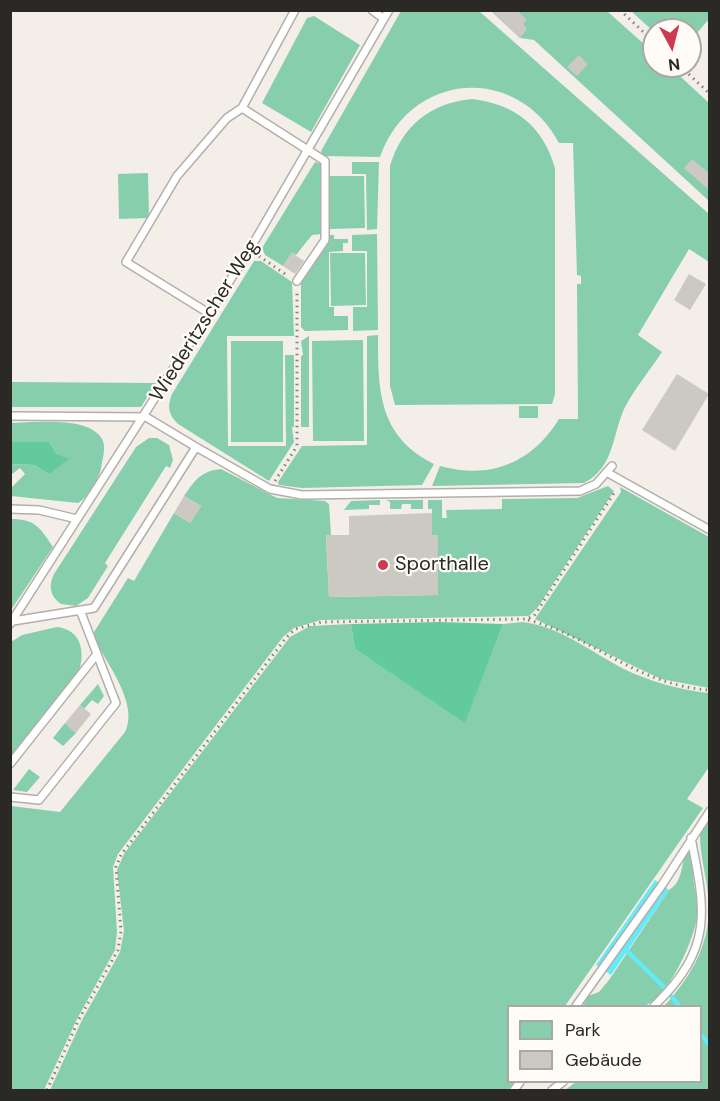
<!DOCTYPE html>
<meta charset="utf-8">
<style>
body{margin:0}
#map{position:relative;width:720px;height:1101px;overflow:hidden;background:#f3efe8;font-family:"DM Sans",sans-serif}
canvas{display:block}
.frame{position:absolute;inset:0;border:12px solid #2a2926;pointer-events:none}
.legend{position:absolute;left:507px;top:1005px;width:195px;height:78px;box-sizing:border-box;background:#fffcf8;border:2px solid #aaa8a4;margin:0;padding:8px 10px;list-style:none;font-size:18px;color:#2a2926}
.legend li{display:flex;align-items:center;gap:12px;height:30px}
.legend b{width:30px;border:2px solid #aaa8a4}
.north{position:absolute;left:642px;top:18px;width:60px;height:60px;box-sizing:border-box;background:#fffcf8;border:2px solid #aaa8a4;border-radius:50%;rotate:173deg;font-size:16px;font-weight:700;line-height:24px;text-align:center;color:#2a2926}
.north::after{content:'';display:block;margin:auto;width:21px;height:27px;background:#cc3c50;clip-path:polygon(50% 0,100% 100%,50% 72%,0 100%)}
</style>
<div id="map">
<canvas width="720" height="1101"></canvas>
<div class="frame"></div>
<ul class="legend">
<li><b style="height:16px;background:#87ceac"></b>Park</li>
<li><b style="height:16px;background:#ccc8c2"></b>Gebäude</li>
</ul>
<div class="north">N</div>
</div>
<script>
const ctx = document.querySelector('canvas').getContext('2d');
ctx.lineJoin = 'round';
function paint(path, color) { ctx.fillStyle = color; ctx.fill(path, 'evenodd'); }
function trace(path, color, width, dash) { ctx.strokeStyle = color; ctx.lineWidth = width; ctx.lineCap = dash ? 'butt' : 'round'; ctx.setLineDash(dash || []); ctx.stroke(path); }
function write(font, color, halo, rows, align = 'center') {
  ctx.font = font + ' "DM Sans",sans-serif'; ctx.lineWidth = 4.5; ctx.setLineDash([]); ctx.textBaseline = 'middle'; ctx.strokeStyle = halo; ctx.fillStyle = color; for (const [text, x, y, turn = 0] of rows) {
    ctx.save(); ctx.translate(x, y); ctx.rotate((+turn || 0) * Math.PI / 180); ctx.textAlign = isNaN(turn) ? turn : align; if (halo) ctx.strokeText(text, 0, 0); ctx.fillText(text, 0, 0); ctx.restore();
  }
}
paint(new Path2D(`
 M12 10V11L11 320 10 11Z
 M401 11H479L709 214V262L689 249 638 335 662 352C650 370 635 388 625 407 612 434 615 467 584 483L432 486 440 466C490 480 532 463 559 419H578L577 284H581V276L577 275 573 143H559C516 63 410 72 380 157L323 156 321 151Z
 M491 11H607L654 53V66H669L709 103V201L534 40 520 38Z
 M631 11H709V19L690 41V30L654 32Z
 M314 16 360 45 311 132 262 103 307 18Z
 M472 99C515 104 543 126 555 168V394L552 404 395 405 390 386V166C402 126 430 103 472 99Z
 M315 162 321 164 322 234 312 235 296 255 292 253 283 266 265 255 262 248Z
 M352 162H379L377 229 367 230 366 174H352Z
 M148 173 149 218 119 219 118 174Z
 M330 176H364L365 228 330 229Z
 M377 234 378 330 353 331V307H367V251H352V235Z
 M329 235H334V239H348V243H343V251L329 252V307H334V316H348V330L305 331 301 327V283L327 245Z
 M330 253H365L366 305 331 306Z
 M254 261H261L292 282 294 336H227L228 446H286L285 355H294V427H292L294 442 269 481 178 424C168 414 167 407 172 394Z
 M378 335C378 390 378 436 434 464L422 485 302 488 279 485 278 482 302 446 367 445V336Z
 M309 336V427H301V356L303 355 301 341Z
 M363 340 364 441H313L312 341Z
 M231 341H283V442H231Z
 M11 382 156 383 141 407H11Z
 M519 406H538V418H519Z
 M11 423C33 423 92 415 103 441 106 450 102 460 101 469 98 479 88 498 78 503L11 496V488L25 474 20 468 11 475V464L34 465 49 474 57 454 49 442H11Z
 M149 438H157L169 445 173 460 170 468 166 466 105 563 108 566 88 598 76 606 61 604C50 596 48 586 54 574L136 447Z
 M221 469 277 498 325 501 329 504 331 535 326 536 329 597 438 595V535H432V509H428V500H442V518H447L446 510 502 509V499L577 498 608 486 614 491 538 607 529 616 321 620 294 628 283 637 118 854 113 867 117 932 115 950 77 1019 44 1090H11V806L60 812 125 732C139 705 108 665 95 640L94 632 128 578 134 581 174 513 190 523 201 506 184 496C195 480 201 471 221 469Z
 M620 487 709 537V688L661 679 535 619 621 492Z
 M380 500V505H369V509L344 510 351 501Z
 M386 500H423V509H411V504H402L401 509H390V502Z
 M11 519C36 519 40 528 53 547L11 610Z
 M523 622C561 627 591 652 624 669 651 682 680 690 709 693V767L687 799 703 808 565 1006H508V1082H514L508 1090H50L82 1020 120 952 124 931 117 870 124 854 290 637 310 626 351 624 355 649 465 722 503 624Z
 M57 627C82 630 85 652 79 672L11 757V642L22 635Z
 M98 684 104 696 98 704 92 700 84 709 80 705Z
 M65 723 76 733 63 746 53 738Z
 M29 769 40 777 27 792 13 790Z
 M709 821V1090H565L576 1082H700V1006H664C693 975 713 939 708 895 706 875 700 855 700 835Z
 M687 851C694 856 693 867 693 876 694 889 698 900 697 913 697 936 667 1001 643 1006 626 1011 601 1006 583 1006L588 996 599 992 609 980 669 890C684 881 680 864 687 851Z`), '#87ceac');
paint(new Path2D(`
 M11 442H49L57 454 69 459 49 474 34 465 11 464Z
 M440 622 503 624 465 723 355 649 351 624Z`), '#62ca9d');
paint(new Path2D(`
 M655 880 669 890 611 975 596 965Z`), '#62ebf8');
trace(new Path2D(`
 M627 951 664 987
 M672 997 679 1006
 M700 1034 710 1045`), '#62ebf8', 4.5);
paint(new Path2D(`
 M491 10H517L527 20 523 24 527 29 520 38Z
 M579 55 588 64 577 76 567 67Z
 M692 159 710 174V191L684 168Z
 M292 253 304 261 295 274 283 266Z
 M689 274 706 284 690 310 674 300Z
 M677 374 709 394 675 451 642 430Z
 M184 496 201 506 190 523 174 513Z
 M432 513V535H438V595L329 597 326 535H349V516Z
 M80 705 91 714 76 733 65 723Z`), '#ccc8c2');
const service = new Path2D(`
 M295 10 242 108 325 161V240L297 281
 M372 10 384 19
 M210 314 126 262 177 176 227 118 242 108
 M10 416 146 417 196 447 94 608 13 621
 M196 447 270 489 302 495 580 491 596 484 612 466
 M608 473 710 530
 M10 509 39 510 77 519
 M10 624 250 249 389 10
 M10 764 97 654
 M10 797 39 800 116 703 80 610
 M576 1006 662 885 710 811
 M654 1006C713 949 706 913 691 838
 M514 1090 520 1082
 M552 1090 563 1082`);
trace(service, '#b3afa8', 10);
trace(new Path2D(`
 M620 10 654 42
 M680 66 710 94
 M259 256 288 276
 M275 481 297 446V290
 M528 620C595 637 635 685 710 690
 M47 1090 79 1019 118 950 121 931 116 867 121 855 285 639 295 629 322 622 526 619 534 616 616 490`), '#85827d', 3, [1.5, 4.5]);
trace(service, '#fff', 7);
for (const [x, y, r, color] of [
 [383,565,6,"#cc3c50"]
]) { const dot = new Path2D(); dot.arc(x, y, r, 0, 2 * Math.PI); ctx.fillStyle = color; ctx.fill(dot); trace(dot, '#fffcf8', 2); }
write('20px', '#2a2926', '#fffcf8', [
 ["Wiederitzscher Weg",205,321,-58]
]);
write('20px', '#2a2926', '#fffcf8', [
 ["Sporthalle",395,565]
], 'left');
</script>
